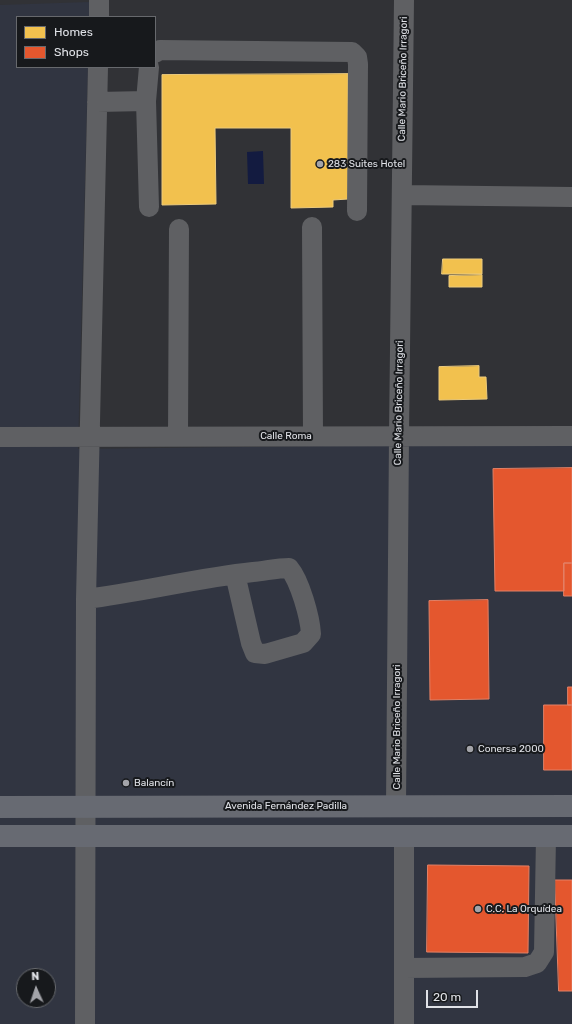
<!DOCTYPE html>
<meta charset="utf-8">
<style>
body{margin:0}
#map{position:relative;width:572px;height:1024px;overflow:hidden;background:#313236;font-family:Rubik,sans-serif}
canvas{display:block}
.legend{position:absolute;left:16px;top:16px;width:140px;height:52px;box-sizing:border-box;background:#17191c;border:1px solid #67696d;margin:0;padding:5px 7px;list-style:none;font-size:12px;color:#e0e2e7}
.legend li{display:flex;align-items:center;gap:8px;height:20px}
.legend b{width:20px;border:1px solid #67696d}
.north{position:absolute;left:16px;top:968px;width:40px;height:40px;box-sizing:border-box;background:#17191c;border:1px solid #67696d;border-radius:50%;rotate:357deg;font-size:11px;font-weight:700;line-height:16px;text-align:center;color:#e0e2e7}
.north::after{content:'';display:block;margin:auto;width:14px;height:18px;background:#a3a4a9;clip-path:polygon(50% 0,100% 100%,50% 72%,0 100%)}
.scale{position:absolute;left:426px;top:990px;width:52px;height:18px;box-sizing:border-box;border:2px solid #e0e2e7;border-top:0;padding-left:5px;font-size:12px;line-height:14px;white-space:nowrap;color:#e0e2e7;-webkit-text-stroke:3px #17191c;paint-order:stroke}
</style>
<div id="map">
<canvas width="572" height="1024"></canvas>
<ul class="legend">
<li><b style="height:11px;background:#f2c14e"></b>Homes</li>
<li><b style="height:11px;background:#e4572e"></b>Shops</li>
</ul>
<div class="north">N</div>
<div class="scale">20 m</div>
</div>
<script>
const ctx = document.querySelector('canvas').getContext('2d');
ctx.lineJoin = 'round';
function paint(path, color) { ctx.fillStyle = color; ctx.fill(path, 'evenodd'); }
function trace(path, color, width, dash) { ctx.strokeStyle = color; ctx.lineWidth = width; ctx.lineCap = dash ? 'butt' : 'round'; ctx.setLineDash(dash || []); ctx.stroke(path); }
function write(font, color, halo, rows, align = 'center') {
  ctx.font = font + ' Rubik,sans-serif'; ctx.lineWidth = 4; ctx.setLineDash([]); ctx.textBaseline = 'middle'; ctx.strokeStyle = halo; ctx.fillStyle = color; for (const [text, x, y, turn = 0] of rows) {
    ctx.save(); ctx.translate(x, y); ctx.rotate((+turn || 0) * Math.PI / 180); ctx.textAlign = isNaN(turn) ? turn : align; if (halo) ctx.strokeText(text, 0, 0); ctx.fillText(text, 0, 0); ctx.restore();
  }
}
paint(new Path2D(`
 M89 2V17H17V67H88L78 449 572 443V1024H0V5ZM24 976H48V1000H24Z`), '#313541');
paint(new Path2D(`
 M263 151 264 184H248L247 152Z`), '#131b40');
const homes = new Path2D(`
 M348 74V199L333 200V207L291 208V128H215L216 204 162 205V75Z
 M443 259H482V274H442Z
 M482 275V287H449V276Z
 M479 366V377H486L487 399 439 400V367Z`);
paint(homes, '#f2c14e');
trace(homes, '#edcb7c', 1);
const shops = new Path2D(`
 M572 468V563H564V591H495L493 469Z
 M564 563H572V596H564Z
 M488 600 489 699 430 700 429 601Z
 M568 687H572V705H568Z
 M544 705H572V770H544Z
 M428 865 529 866 528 953 427 952Z
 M555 880H572V991H559Z`);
paint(shops, '#e4572e');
trace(shops, '#e38166', 1);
trace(new Path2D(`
 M99 17V0
 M155 53 160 50 352 52 357 57 358 64 357 211
 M146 101 149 207
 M97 102 146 101 149 67
 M402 195 572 197
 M312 227 313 436
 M178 436 179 229
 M0 437 572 436
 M86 599C142 592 197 578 253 572 265 571 277 568 289 568 300 581 310 617 311 634L303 643 265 654 255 653 251 643 235 574
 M396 806 399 436 404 0
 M404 968 525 967 537 963 544 952 546 837
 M85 1024 86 599 98 67
 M404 1024V836`), '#5f6063', 20);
trace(new Path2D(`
 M0 807 572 806
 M0 836H572`), '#676a72', 22);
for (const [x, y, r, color] of [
 [320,164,4,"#a3a4a9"],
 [470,749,4,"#a3a4a9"],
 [126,783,4,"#a3a4a9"],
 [478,909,4,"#a3a4a9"]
]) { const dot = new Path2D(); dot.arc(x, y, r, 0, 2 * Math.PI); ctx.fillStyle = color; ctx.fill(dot); trace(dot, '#17191c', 1.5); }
write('10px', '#e0e2e7', '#17191c', [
 ["Calle Mario Briceño Irragori",403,79,-89],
 ["Calle Mario Briceño Irragori",399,403,-89],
 ["Calle Roma",286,436],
 ["Calle Mario Briceño Irragori",397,727,-90],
 ["Avenida Fernández Padilla",286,806]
]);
write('10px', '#e0e2e7', '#17191c', [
 ["283 Suites Hotel",328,164],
 ["Conersa 2000",478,749],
 ["Balancín",134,783],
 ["C.C. La Orquídea",486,909]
], 'left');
</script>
